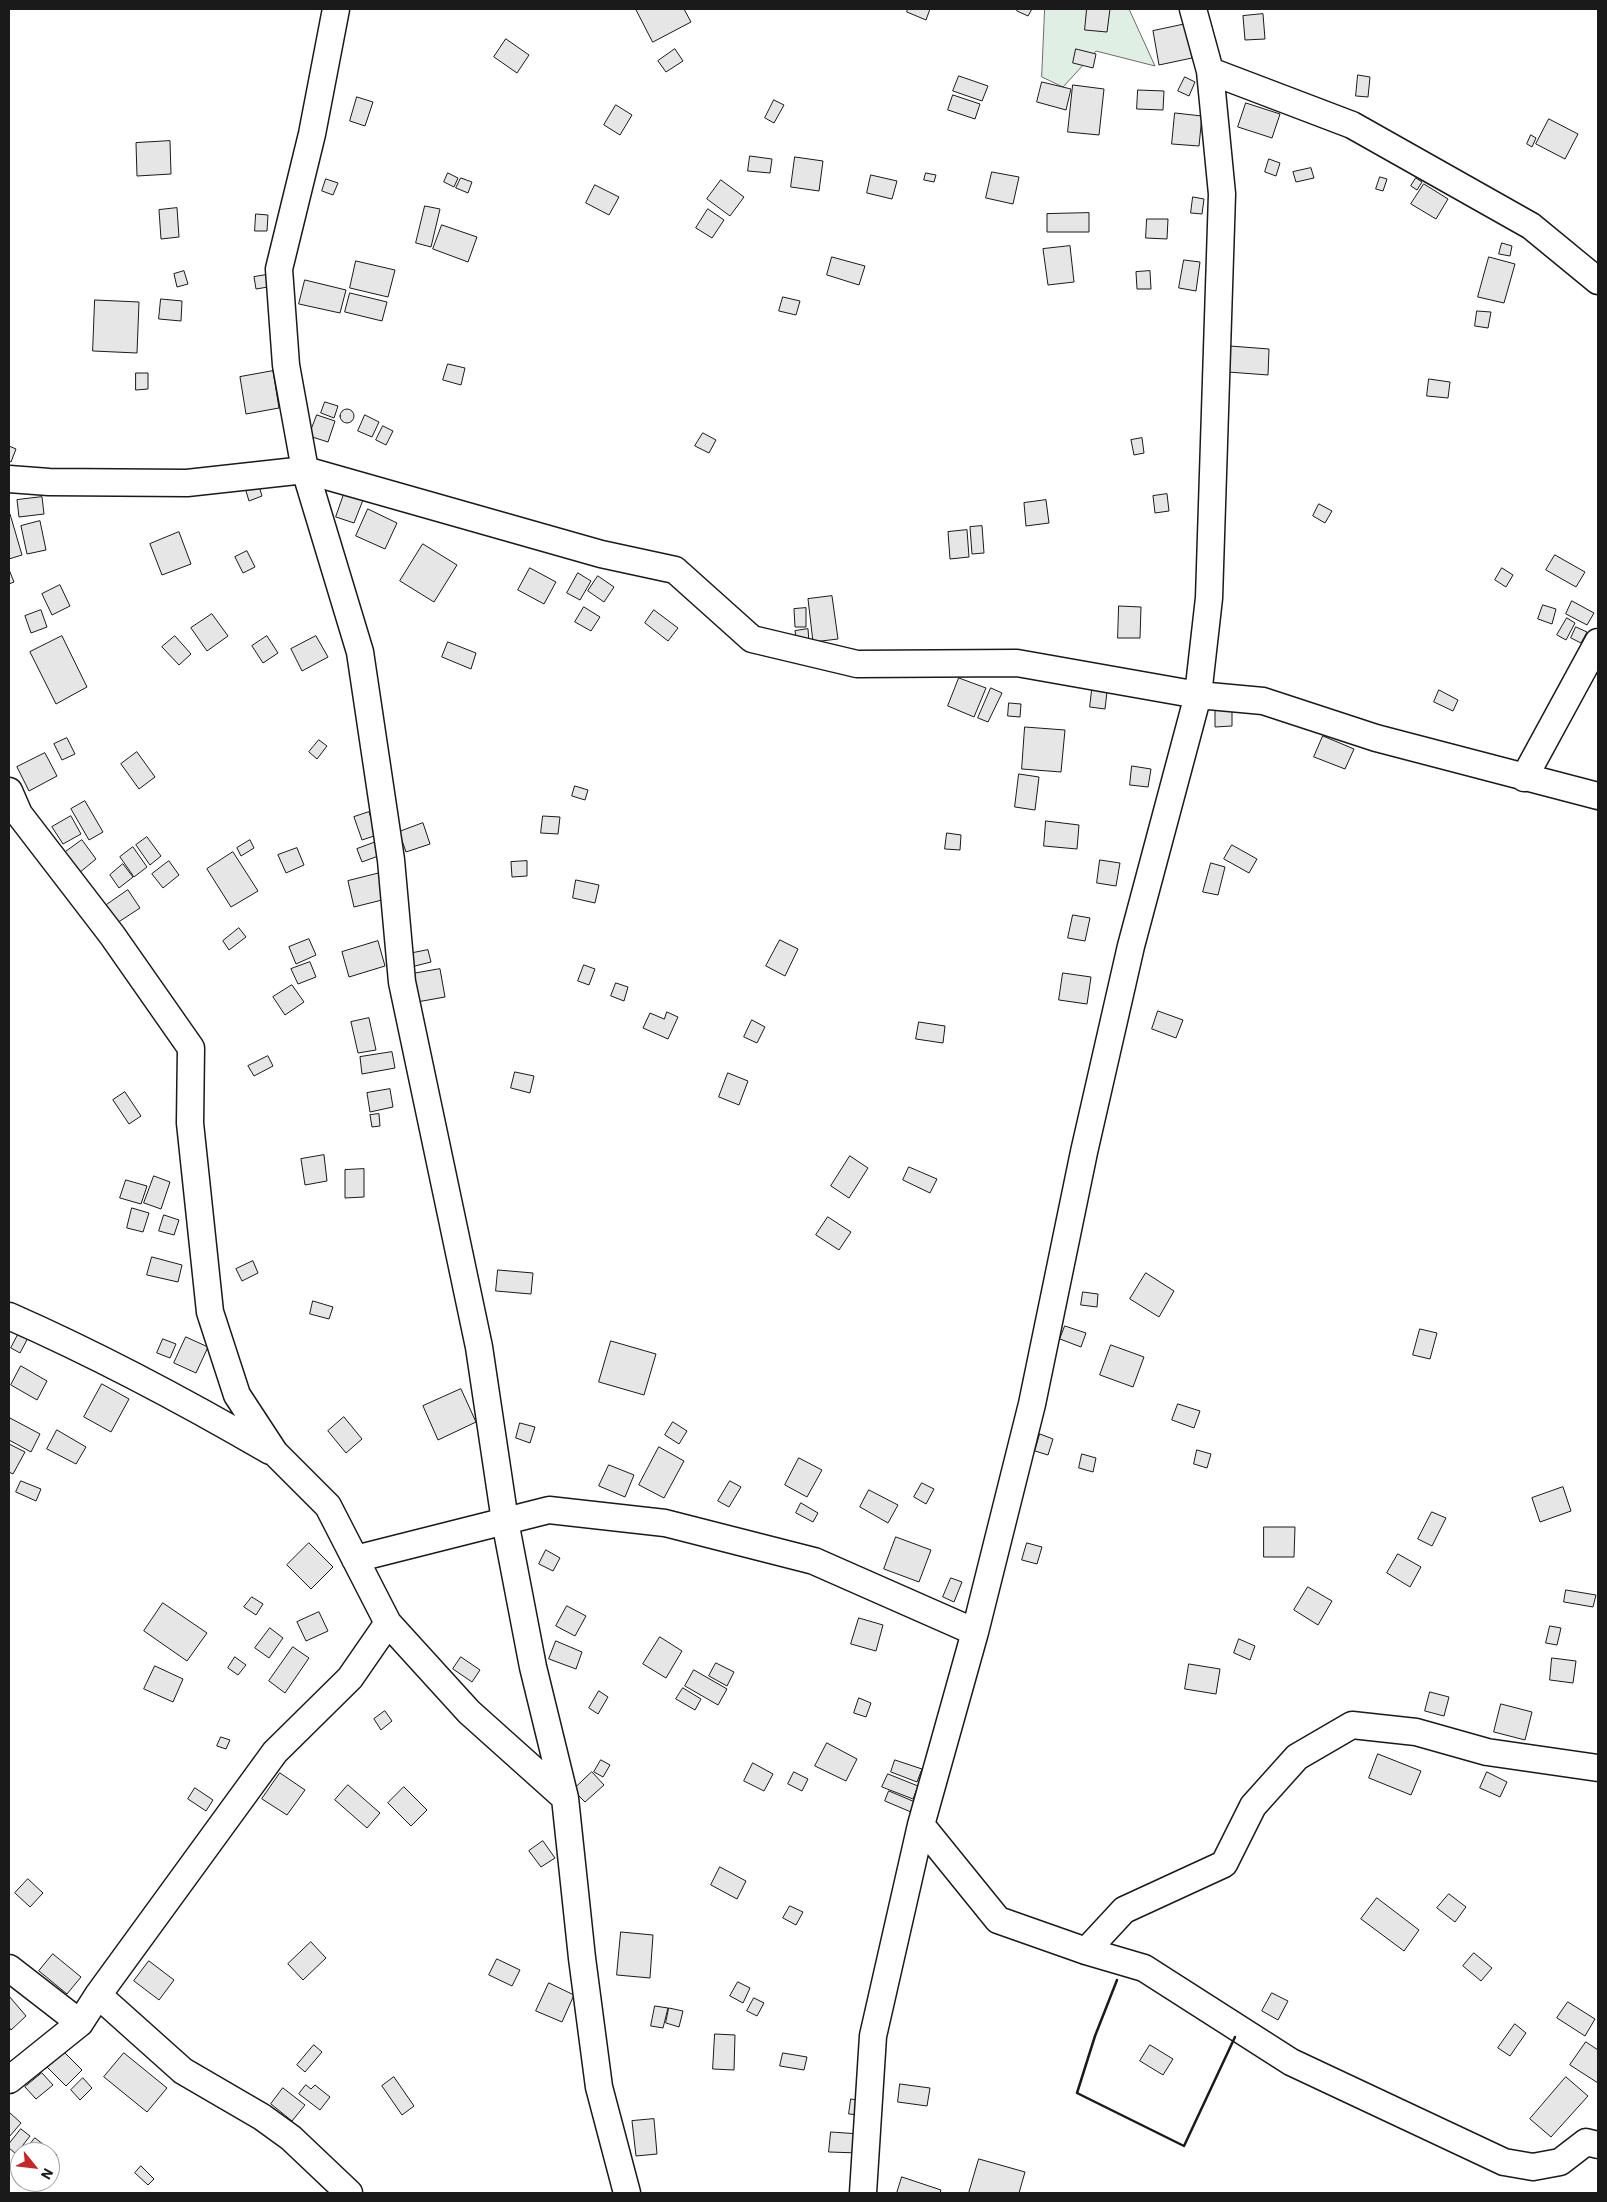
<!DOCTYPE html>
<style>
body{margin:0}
#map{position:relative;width:1607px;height:2202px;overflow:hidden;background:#fff;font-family:"IBM Plex Sans",sans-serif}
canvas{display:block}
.frame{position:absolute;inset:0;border:10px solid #1a1a1a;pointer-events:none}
.north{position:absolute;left:10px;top:2142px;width:50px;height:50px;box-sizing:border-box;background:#fff;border:1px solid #a3a3a3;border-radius:50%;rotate:119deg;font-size:14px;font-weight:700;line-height:20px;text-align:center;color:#1a1a1a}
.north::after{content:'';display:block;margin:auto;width:18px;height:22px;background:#c62828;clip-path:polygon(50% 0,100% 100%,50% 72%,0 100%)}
</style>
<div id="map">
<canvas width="1607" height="2202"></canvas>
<div class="frame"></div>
<div class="north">N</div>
</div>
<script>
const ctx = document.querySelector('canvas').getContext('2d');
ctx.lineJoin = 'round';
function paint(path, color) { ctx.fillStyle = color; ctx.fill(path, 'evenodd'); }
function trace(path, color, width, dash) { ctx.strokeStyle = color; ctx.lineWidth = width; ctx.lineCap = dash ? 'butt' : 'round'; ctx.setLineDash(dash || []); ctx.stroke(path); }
const green = new Path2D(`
 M1045 9H1129L1155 66 1096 51 1063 87 1042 77Z`);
paint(green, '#e0efe3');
trace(green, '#6a6a6a', 1);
const building = new Path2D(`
 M636 9H684L691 22 653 42Z
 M908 9H930L926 20 907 12Z
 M1018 9H1032L1028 16 1017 11Z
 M1087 9H1110L1107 32 1085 30Z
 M1263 14 1265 39 1245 40 1243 16Z
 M1186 24 1192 58 1159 65 1153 31Z
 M506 39 529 55 517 73 494 57Z
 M675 49 683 61 666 72 658 61Z
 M1076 49 1096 54 1093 68 1073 63Z
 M1358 75 1370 77 1368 97 1356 96Z
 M959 76 988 86 982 101 953 91Z
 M1185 77 1195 82 1189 96 1178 91Z
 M1042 82 1071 89 1066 110 1037 102Z
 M1073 85 1104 89 1099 135 1068 132Z
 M1138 90 1164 91 1163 110 1137 109Z
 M953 95 980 104 975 119 948 110Z
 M357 97 373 102 365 126 350 121Z
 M774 100 784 105 774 123 765 118Z
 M1246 103 1280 114 1272 138 1238 127Z
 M616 105 632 115 620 135 604 125Z
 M1175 113 1202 116 1199 146 1172 144Z
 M1549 119 1578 134 1565 159 1536 144Z
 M1531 135 1536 138 1532 147 1527 144Z
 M170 141 171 174 137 176 136 143Z
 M750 156 772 159 770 173 748 171Z
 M795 157 823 161 819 191 791 187Z
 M1269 159 1280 163 1276 176 1265 172Z
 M1311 168 1314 178 1296 182 1293 172Z
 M992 172 1019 177 1013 204 986 198Z
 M448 173 458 178 454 187 444 182Z
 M926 173 936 175 934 182 924 180Z
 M871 175 897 181 892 199 867 193Z
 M1380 177 1387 179 1383 191 1376 189Z
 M461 178 472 182 468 193 456 188Z
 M1416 178 1422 182 1417 190 1411 186Z
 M326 179 338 183 333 195 322 191Z
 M721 180 744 197 730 216 707 199Z
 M1424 184 1448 199 1436 219 1411 204Z
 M595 185 619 197 609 215 586 203Z
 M1193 197 1204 199 1202 214 1191 213Z
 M425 206 440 209 431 247 416 243Z
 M177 208 179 237 161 239 159 210Z
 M708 209 724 220 712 238 696 228Z
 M1089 213V232H1047V214Z
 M256 214 268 215 267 231H255Z
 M1147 219H1168L1167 239 1146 238Z
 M442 225 477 237 468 262 433 249Z
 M1502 243 1512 246 1510 256 1499 254Z
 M1070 246 1074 282 1048 285 1043 249Z
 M832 257 865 266 859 285 827 275Z
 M1489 257 1515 264 1504 303 1478 297Z
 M1184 260 1200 262 1196 291 1179 288Z
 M356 261 395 270 388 297 350 288Z
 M184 271 188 284 177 287 174 274Z
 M1150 271 1151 289H1137L1136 272Z
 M266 275 268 287 256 289 254 277Z
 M305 280 346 290 340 313 299 304Z
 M350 293 387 302 382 321 345 312Z
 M783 297 800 301 796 315 779 311Z
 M161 299 182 301 181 321 159 319Z
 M95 300 139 302 137 353 93 351Z
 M1477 311 1491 312 1488 328 1475 326Z
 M1230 346 1269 349 1268 375 1228 372Z
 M448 364 465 368 461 385 443 380Z
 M273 371 279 408 246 414 240 377Z
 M136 373H148V389L136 390Z
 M1429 379 1450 382 1448 398 1427 396Z
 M325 402 338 406 334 418 321 413Z
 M340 416a7 7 0 1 1 14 0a7 7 0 1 1-14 0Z
 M317 415 335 421 328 442 309 436Z
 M365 415 379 422 372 437 358 431Z
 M383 426 393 431 386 445 376 440Z
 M703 433 716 440 709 453 695 446Z
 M1142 438 1144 453 1134 455 1131 440Z
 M9 446 16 449 11 462 9 461Z
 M259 486 262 496 249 501 246 491Z
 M344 494 363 500 354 523 336 517Z
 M1167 494 1169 511 1155 513 1153 496Z
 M42 497 44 514 19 517 17 500Z
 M1046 500 1049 523 1026 526 1024 503Z
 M1319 504 1332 511 1325 523 1313 516Z
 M368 509 397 523 385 549 356 536Z
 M9 514H10L22 555 9 559Z
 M40 521 46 550 27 554 21 526Z
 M982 526 984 553 972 554 970 527Z
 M967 530 969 557 950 559 948 532Z
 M179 532 191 564 162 575 150 544Z
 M423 544 457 565 434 602 400 581Z
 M247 551 255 567 243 573 235 557Z
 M1555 555 1585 572 1576 587 1546 570Z
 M530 568 556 582 544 604 518 590Z
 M1502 568 1513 575 1506 587 1495 580Z
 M10 572 14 582 9 584V573Z
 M578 573 591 581 580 600 567 593Z
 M598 576 614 587 604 602 588 591Z
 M60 585 70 606 52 615 42 594Z
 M832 596 838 639 813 642 808 599Z
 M1572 601 1594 613 1587 625 1566 614Z
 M1543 605 1556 609 1552 624 1538 619Z
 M1119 606 1141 607 1140 638H1118Z
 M584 607 600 617 591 631 575 622Z
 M806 608V627H795L794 609Z
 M41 610 47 627 31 633 25 616Z
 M654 610 678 628 668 641 645 623Z
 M212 614 228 636 207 651 191 628Z
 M1567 618 1575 623 1566 640 1557 635Z
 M1576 627 1587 632 1581 643 1571 638Z
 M808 629 809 642 797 643 795 631Z
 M62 636 87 687 56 704 30 652Z
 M175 636 191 654 179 665 162 647Z
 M267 636 278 653 263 663 252 646Z
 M316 636 328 657 302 671 291 649Z
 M448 642 476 653 471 669 442 657Z
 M959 678 986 688 974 717 948 706Z
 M991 688 1002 693 988 722 978 718Z
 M1092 690 1107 692 1105 709 1090 707Z
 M1439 690 1458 700 1453 711 1434 702Z
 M1232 702V726L1215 727V703Z
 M1009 703 1021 704 1020 717 1008 716Z
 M1025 727 1065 730 1061 772 1022 769Z
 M1323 736 1354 749 1345 769 1314 757Z
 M67 738 75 754 62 760 54 744Z
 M319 740 327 746 317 759 309 752Z
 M137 752 155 777 139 789 121 764Z
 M45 753 57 776 29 791 17 767Z
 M1132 766 1151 769 1148 787 1130 785Z
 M1019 774 1039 777 1035 810 1015 807Z
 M575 786 588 790 585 800 572 796Z
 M85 801 103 832 89 840 71 809Z
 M369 812 377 835 362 840 354 817Z
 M71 816 81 834 63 844 52 827Z
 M543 816 560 817 558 834 541 833Z
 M1046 821 1079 825 1077 849 1044 846Z
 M423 823 430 844 406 852 399 832Z
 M947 833 961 835 960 850 945 849Z
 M147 837 161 856 150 865 136 845Z
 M82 840 96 859 79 873 64 853Z
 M250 840 254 848 241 856 237 848Z
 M376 842 381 855 362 862 357 849Z
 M1232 845 1257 859 1249 873 1224 859Z
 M133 847 147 867 134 877 120 857Z
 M297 848 304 865 286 873 278 855Z
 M233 852 258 891 231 907 207 869Z
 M1100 860 1120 863 1116 886 1097 883Z
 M169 861 179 875 163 888 152 874Z
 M527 861V876L512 877 511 862Z
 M1211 863 1225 867 1218 895 1203 892Z
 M123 864 133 877 119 888 110 875Z
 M380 873 386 899 354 907 348 881Z
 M576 880 599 885 595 903 573 898Z
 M128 890 140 908 117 923 105 906Z
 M1073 915 1090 918 1085 941 1068 938Z
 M239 928 246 937 229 950 223 941Z
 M309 939 316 955 296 964 289 947Z
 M780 940 798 949 785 976 766 966Z
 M378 941 385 966 349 977 342 952Z
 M428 950 431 962 411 967 408 954Z
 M310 962 316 977 298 984 291 969Z
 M584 965 595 969 589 985 578 981Z
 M440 969 445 997 417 1002 412 974Z
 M1063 973 1091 977 1087 1004 1059 1000Z
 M616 983 628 987 624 1001 611 996Z
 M292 985 304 1002 285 1015 273 997Z
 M1158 1011 1183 1020 1176 1038 1152 1029Z
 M667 1012 678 1017 668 1039 643 1028 650 1013 664 1019Z
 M369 1018 376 1050 358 1053 351 1022Z
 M752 1020 765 1027 757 1043 744 1037Z
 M919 1022 945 1026 943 1043 916 1039Z
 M392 1052 395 1068 362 1074 360 1057Z
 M268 1056 273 1066 254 1076 248 1066Z
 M515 1072 534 1076 530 1093 511 1088Z
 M728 1073 748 1081 739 1105 719 1097Z
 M390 1089 393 1107 370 1112 367 1093Z
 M125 1092 141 1116 129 1124 113 1100Z
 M379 1114 380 1126 372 1127 370 1115Z
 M324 1155 327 1181 305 1185 301 1159Z
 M850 1156 868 1168 849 1198 831 1186Z
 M909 1167 937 1179 930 1193 903 1180Z
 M364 1169V1197L345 1198V1170Z
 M154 1176 170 1182 161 1209 144 1203Z
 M126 1180 147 1186 141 1204 120 1198Z
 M132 1208 149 1213 143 1232 127 1228Z
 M164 1215 179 1220 174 1235 159 1231Z
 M828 1217 851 1232 839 1250 816 1235Z
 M152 1257 182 1265 178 1282 147 1275Z
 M253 1261 258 1273 242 1281 236 1269Z
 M498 1270 533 1273 531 1294 496 1291Z
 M1146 1273 1174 1291 1159 1317 1130 1299Z
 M1083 1292 1098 1294 1097 1307 1081 1305Z
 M313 1301 333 1307 329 1319 310 1314Z
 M1065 1326 1086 1333 1081 1347 1060 1339Z
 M21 1329 30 1334 20 1353 11 1348Z
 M1420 1329 1437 1333 1430 1359 1413 1355Z
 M186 1337 208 1347 196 1373 174 1363Z
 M163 1339 176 1344 170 1358 157 1353Z
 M611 1341 656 1354 644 1395 599 1382Z
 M1111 1345 1144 1357 1133 1387 1100 1375Z
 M21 1366 47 1381 37 1400 11 1385Z
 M102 1384 129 1399 111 1432 84 1417Z
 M461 1389 476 1422 438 1440 423 1406Z
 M1178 1404 1200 1411 1194 1428 1172 1420Z
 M344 1417 362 1439 346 1453 328 1431Z
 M10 1418 40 1434 31 1452 9 1440Z
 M673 1422 687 1431 679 1444 665 1435Z
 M520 1423 535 1427 530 1443 516 1438Z
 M57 1430 86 1447 76 1464 47 1449Z
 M1040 1434 1053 1439 1048 1455 1035 1451Z
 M9 1444 25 1452 13 1474 9 1472Z
 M659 1447 684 1461 664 1498 639 1485Z
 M1197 1450 1211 1454 1207 1468 1194 1464Z
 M1082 1454 1096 1458 1093 1472 1079 1468Z
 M799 1458 822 1470 807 1497 785 1485Z
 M609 1465 634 1475 625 1497 599 1486Z
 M21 1481 41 1489 36 1501 16 1492Z
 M730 1481 741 1487 729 1507 718 1501Z
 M922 1483 934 1489 926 1504 914 1497Z
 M1563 1487 1571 1511 1540 1522 1532 1498Z
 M869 1490 898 1505 888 1523 860 1507Z
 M801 1503 818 1513 813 1522 796 1513Z
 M1432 1512 1446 1518 1432 1546 1418 1539Z
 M1264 1527H1295L1294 1557H1264Z
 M896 1537 931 1550 919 1582 884 1569Z
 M309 1543 333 1567 311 1589 287 1565Z
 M1027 1543 1042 1547 1037 1564 1022 1560Z
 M546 1550 560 1558 553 1571 539 1564Z
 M1398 1554 1421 1567 1410 1587 1387 1573Z
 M951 1578 962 1582 954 1602 943 1597Z
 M1308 1587 1332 1601 1318 1625 1294 1610Z
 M1566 1590 1596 1595 1593 1607 1564 1602Z
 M252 1597 263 1604 256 1615 244 1607Z
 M163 1603 207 1633 187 1661 144 1631Z
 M567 1606 586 1616 575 1636 556 1626Z
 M319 1612 328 1631 306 1641 297 1622Z
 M859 1618 883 1625 876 1651 851 1644Z
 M1550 1626 1561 1628 1557 1645 1546 1643Z
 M270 1628 283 1638 269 1658 255 1648Z
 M660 1637 682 1651 666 1678 643 1664Z
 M1239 1639 1255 1646 1250 1660 1234 1653Z
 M556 1641 582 1652 576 1669 549 1659Z
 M293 1647 309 1658 285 1693 269 1681Z
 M235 1657 246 1665 238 1675 228 1668Z
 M461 1657 480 1670 472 1682 453 1669Z
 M1552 1658 1576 1661 1573 1683 1550 1680Z
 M716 1663 734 1672 727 1686 709 1676Z
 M1189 1664 1220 1669 1216 1694 1185 1689Z
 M155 1666 183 1679 173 1702 144 1689Z
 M694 1670 727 1689 718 1705 685 1686Z
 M683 1688 701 1699 695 1710 676 1699Z
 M599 1691 608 1697 598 1714 589 1708Z
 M1430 1692 1449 1697 1444 1716 1425 1711Z
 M859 1698 871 1703 866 1717 854 1713Z
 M1501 1704 1532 1712 1525 1740 1494 1732Z
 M385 1711 392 1721 381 1730 374 1719Z
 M221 1737 230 1740 226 1749 217 1746Z
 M827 1743 857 1759 846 1781 815 1766Z
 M1378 1754 1421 1771 1411 1795 1369 1778Z
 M601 1760 610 1765 603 1777 594 1772Z
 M895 1760 922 1769 917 1782 891 1772Z
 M753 1763 773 1774 764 1791 744 1781Z
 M592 1772 604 1785 585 1802 573 1790Z
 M794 1772 808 1779 802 1791 788 1784Z
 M1487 1772 1507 1782 1500 1797 1480 1788Z
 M280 1773 305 1790 287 1815 262 1799Z
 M888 1774 918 1786 913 1799 882 1787Z
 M348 1785 380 1813 367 1828 335 1800Z
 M404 1787 427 1810 411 1826 388 1803Z
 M195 1788 213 1800 206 1811 188 1799Z
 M889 1791 915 1802 911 1812 885 1801Z
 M543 1841 555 1858 541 1867 529 1851Z
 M720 1867 746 1881 737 1899 711 1885Z
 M28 1879 43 1893 30 1907 15 1893Z
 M1449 1894 1466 1907 1455 1922 1437 1908Z
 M1377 1898 1419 1930 1404 1951 1361 1919Z
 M790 1906 803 1912 796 1925 783 1918Z
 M621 1932 653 1935 650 1978 617 1975Z
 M311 1942 326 1958 303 1980 288 1964Z
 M1474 1953 1492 1968 1481 1981 1463 1966Z
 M53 1954 81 1977 67 1994 39 1971Z
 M497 1959 520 1970 512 1986 489 1975Z
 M149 1961 174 1980 159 2000 134 1981Z
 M738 1982 750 1988 743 2003 730 1996Z
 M549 1983 574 1995 562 2022 536 2011Z
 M1272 1993 1288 2001 1278 2020 1262 2011Z
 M9 1996 26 2016 11 2030 9 2027Z
 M754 1998 764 2003 757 2016 747 2011Z
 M1568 2002 1595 2019 1585 2036 1557 2018Z
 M655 2006 668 2008 663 2028 651 2026Z
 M669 2008 683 2011 679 2027 666 2023Z
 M1515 2024 1526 2033 1510 2056 1498 2048Z
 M715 2034 735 2035 734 2070 713 2069Z
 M1586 2042 1598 2050V2083L1570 2065Z
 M314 2045 322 2052 305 2072 297 2065Z
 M1150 2045 1173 2059 1163 2075 1140 2061Z
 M63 2051 82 2070 66 2086 47 2067Z
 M124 2053 167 2088 147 2112 104 2077Z
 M783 2053 807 2057 804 2070 780 2066Z
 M42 2073 53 2085 36 2099 25 2087Z
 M394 2077 414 2106 402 2115 382 2086Z
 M1566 2077 1588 2096 1551 2137 1530 2119Z
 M83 2078 92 2088 80 2100 71 2090Z
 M900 2084 930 2088 927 2106 898 2102Z
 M306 2085 311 2089 315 2085 330 2097 320 2110 299 2094Z
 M283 2088 305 2105 292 2121 271 2104Z
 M851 2099 862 2101 860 2115 849 2114Z
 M9 2112 21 2123 9 2137Z
 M654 2119 657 2154 636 2156 632 2121Z
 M21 2129 30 2136 16 2154 9 2148V2144Z
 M831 2132 860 2134 859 2153 829 2152Z
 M35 2138 57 2155 50 2164V2152H24Z
 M979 2159 1025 2172 1019 2193H969Z
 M141 2166 154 2179 148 2185 135 2173Z
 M902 2177 941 2190 940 2193H897Z`);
paint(building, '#e6e6e6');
trace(building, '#1a1a1a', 1);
const minor = new Path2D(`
 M336 9 312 134 279 269 286 365 305 470 360 652 391 860 402 982 479 1347 505 1521 533 1667 565 1798
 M1210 71 1352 125 1531 226 1598 281
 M9 479 49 482 187 483 305 470 601 554 675 570 752 639 857 664 1017 663 1198 695 1263 701 1376 738 1598 796
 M1524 778 1598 642
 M9 791 19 814 112 935 191 1048 190 1123 210 1312 237 1395 275 1453 328 1506 388 1623 469 1712 565 1798 582 1958 599 2087 627 2193
 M9 1316C100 1356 184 1401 270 1451
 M355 1559 549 1510 665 1523 814 1561 975 1632
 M921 1825 998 1920 1086 1951 1144 1968 1291 2062 1504 2162 1533 2167 1560 2162 1586 2142 1598 2145
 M1086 1951 1124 1910 1224 1864 1253 1806 1297 1757 1352 1725 1416 1732 1487 1752 1598 1768
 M9 1968 80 2023
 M98 1995 183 2071 262 2117 291 2138 349 2193
 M9 2080 80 2023 98 1995 275 1752 350 1678 388 1623
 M863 2193 873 2036 921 1825 975 1632 1032 1404 1084 1152 1131 946 1198 695 1209 598 1222 194 1210 71 1193 9`);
trace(minor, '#1a1a1a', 29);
trace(minor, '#fff', 26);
trace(new Path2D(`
 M1117 1980 1095 2036 1077 2093 1184 2146 1235 2037`), '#1a1a1a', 2.5);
</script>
